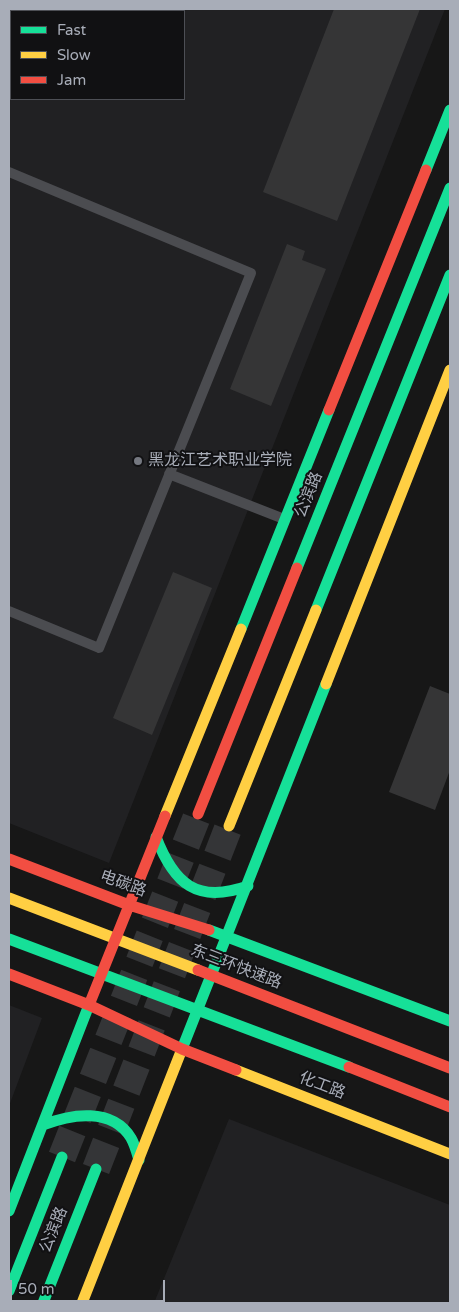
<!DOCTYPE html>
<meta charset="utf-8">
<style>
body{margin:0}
#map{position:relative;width:459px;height:1312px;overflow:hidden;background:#171717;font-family:"Varela Round",sans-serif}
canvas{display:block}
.frame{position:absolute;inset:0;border:10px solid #a8adb8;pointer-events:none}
.legend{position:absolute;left:10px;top:10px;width:175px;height:90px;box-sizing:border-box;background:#111113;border:1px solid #4d4f55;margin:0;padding:6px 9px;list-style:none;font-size:15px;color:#a8adb8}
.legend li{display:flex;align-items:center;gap:10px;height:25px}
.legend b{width:25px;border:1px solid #4d4f55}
.scale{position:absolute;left:10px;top:1280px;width:155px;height:22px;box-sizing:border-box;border:2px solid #a8adb8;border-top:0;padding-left:6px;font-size:15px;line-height:18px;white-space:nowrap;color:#a8adb8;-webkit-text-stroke:4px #111113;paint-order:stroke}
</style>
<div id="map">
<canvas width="459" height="1312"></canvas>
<div class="frame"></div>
<ul class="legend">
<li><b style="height:6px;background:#16e098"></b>Fast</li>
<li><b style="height:6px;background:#ffcf43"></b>Slow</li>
<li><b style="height:6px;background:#f24e42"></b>Jam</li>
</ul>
<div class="scale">50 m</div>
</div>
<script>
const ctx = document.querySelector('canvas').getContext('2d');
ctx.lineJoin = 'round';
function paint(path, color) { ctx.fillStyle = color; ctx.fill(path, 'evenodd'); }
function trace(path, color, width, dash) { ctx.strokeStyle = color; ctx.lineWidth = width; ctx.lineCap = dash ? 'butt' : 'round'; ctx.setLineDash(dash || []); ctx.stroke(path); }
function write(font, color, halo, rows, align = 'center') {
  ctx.font = font + ' "Varela Round","Noto Sans SC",sans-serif'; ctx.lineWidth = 4; ctx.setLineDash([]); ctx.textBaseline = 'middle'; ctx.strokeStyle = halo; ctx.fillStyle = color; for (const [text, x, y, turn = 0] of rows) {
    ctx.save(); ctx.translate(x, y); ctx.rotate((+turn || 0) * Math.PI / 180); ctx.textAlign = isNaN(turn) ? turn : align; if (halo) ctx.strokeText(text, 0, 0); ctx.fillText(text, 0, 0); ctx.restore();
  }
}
paint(new Path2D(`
 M9 9H445L109 863 9 823ZM11 11H184V99H11Z
 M9 1005 42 1018 9 1106Z
 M229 1119 450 1205V1303H154Z`), '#212123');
paint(new Path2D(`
 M334 9H420L337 221 263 192Z
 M287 244 305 251 302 260 326 269 271 406 230 389Z
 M173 572 212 588 152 735 113 718Z
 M430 686 450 694V770L435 810 389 792Z`), '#353536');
trace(new Path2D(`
 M62 1157 198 814
 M96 1169 229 826`), '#343537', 28, [28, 14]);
trace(new Path2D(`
 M9 172 251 273 99 648 9 611
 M169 474 284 519`), '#4b4c50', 10);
trace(new Path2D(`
 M426 170 450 110
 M297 568 450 188
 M316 610 450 275
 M241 629 329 410
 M156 837C174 884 197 904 248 886
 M209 930 450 1021
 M9 939 349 1067
 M182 1049 326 684
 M43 1125C71 1114 112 1107 131 1138 135 1145 137 1153 139 1160
 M9 1211 89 1005
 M9 1291 62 1157
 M43 1303 96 1169`), '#16e098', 11);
trace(new Path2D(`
 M326 684 450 370
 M165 816 241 629
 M229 826 316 610
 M9 898 198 970
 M236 1070 450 1154
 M82 1303 182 1049`), '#ffcf43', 11);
trace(new Path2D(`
 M329 410 426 170
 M198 814 297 568
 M9 859 129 905 209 930
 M198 970 450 1068
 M9 974 89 1005 182 1049 236 1070
 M89 1005 165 816
 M349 1067 450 1107`), '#f24e42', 11);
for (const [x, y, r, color] of [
 [138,461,5,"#757880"]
]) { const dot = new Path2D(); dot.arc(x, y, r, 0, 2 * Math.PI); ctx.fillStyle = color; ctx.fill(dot); trace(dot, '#111113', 2); }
write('16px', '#a8adb8', '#111113', [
 ["黑龙江艺术职业学院",148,461]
], 'left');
write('16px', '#a8adb8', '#111113', [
 ["公滨路",309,495,-68],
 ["电碳路",123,884,20],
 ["东三环快速路",236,967,21],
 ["化工路",322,1086,21],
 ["公滨路",54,1230,-68]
]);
</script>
